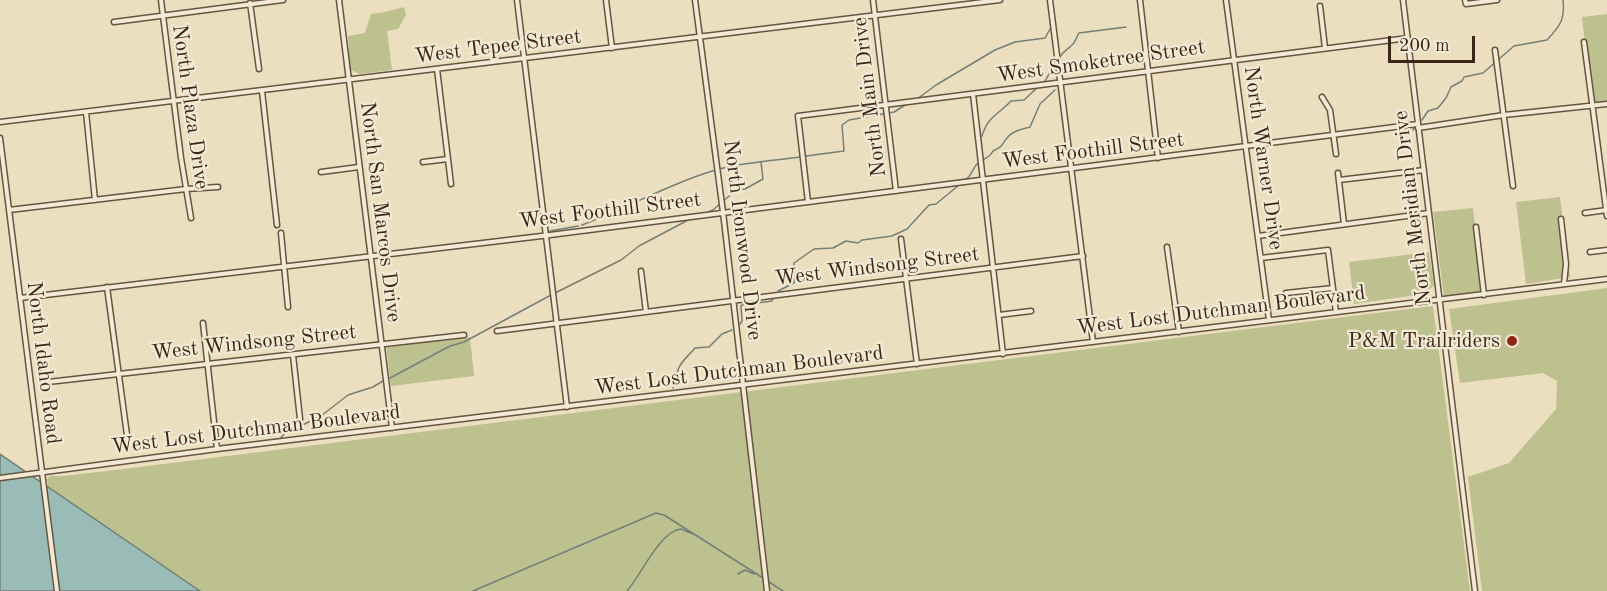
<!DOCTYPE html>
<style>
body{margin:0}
#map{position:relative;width:1607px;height:591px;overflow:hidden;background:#ecdfbf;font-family:"Old Standard TT",serif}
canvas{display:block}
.scale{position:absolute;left:1388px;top:36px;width:87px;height:27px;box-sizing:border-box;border:3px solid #3a2717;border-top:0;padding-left:8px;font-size:18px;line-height:21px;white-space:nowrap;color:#3a2717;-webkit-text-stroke:4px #f3ead5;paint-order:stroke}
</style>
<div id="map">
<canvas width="1607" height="591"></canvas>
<div class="scale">200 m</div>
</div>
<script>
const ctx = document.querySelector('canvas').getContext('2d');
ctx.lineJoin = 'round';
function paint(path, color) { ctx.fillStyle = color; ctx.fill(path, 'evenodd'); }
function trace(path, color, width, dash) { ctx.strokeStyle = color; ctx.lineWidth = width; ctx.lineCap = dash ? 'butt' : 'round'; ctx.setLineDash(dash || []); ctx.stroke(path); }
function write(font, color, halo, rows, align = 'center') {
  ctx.font = font + ' "Old Standard TT",serif'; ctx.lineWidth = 4.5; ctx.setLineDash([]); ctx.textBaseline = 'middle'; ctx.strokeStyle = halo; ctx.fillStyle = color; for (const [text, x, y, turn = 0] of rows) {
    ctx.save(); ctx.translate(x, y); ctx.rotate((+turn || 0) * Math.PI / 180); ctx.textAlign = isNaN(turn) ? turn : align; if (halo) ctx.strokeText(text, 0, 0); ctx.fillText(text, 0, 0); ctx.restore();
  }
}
paint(new Path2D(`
 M404 7 406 15 398 29 387 31 392 70 360 74 350 70 348 36 365 33 371 14 385 12Z
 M1607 14V102L1592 103 1582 17Z
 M1560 197 1570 277 1526 284 1516 202Z
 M1473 208 1483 291 1444 296 1433 212Z
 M1429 252 1434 285 1424 294 1354 304 1349 262Z
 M1607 288V591H1482L1468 477 1509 463 1556 409 1557 381 1543 373 1460 383 1449 309Z
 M1433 306 1470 591H63L47 479 50 476H63L115 470Z
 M470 337 474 376 391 386 386 346Z`), '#bdc08f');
const water = new Path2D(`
 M0 454 200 591H0Z`);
paint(water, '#99bcb7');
trace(water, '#738077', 1.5);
trace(new Path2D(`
 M1059 59C1062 50 1071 49 1075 41 1077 38 1077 35 1079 33L1126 27
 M1044 83 1049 74 1055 71 1057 66
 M917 99 936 85 995 50 1015 42 1045 38 1050 29
 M1422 120 1428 111 1438 108 1446 98 1451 87 1462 81 1464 77 1483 73 1514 46 1547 40C1560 26 1565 20 1563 0
 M1413 130 1414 128
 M982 136C988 116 998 115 1011 101L1024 100 1038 87
 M806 156 844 151 842 125 849 120 894 112 907 104
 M965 180C972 176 972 169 977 164 983 158 989 159 993 151 1004 146 1000 146 1007 138 1012 131 1022 129 1030 127L1040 104 1055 90
 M703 214 713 210 736 190 745 189 763 179 761 162
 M582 225C625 209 665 186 709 172 738 163 769 161 800 157
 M550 231 578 226
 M778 291 794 283V263L814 249 833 248 846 241 858 243 862 240 892 236 907 229 929 205 936 204 959 185
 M555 293 621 260 639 246 690 219
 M740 324 742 321 741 306 742 305 772 301 773 299
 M390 378 450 346 464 342 551 295
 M673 388C673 384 678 368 681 364 685 358 691 353 695 348L709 347 722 334 732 330
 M280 439 284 434 321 416 348 395 373 387 383 381
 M738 574 745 570 754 574
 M769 582 783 591
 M473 591 656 513 664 515 763 578
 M627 591C641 575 660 531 681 529L693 534`), '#738077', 1.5);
const minor = new Path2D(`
 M161 0 181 158 191 218
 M339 0 392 428
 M517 0 567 407
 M606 0 612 48
 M695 0 723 212 767 591
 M873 0 896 191
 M1050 0 1093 342
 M1140 0 1158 158
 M1226 0 1269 320
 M1403 0 1475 591
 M1465 0 1466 4 1497 0
 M250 3 259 69
 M1320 6 1325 48
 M114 22 283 0
 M1584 42 1607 216
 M1495 50 1513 186
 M437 69 451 184
 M262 91 277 225
 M973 94 1003 354
 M1322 97 1330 110 1336 154
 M86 112 95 200
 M0 122 1000 0
 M1418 128 1504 115 1607 104
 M0 138 57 591
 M423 162 448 159
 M321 172 359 167
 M1338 173 1344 224
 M1339 180 1424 170
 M808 202 798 116 1408 38
 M9 210 186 189 218 187
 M1585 213 1607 210
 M1561 219 1566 264 1564 284
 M1476 227 1484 295
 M281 233 288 307
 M1258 236 1429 213
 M901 239 917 364
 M1167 247 1179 332
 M1590 252 1607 250
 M1261 258 1328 250 1336 312
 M641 271 646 312
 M107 287 127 435 126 444
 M1286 293 1333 288
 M20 298 550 235 1418 124
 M999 315 1031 311
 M203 323 217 449
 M497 331 1083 256
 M293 355 300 419
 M48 382 464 335
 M0 478 217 449 1607 279`);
trace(minor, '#665541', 7);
trace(minor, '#f3ead5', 4);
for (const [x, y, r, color] of [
 [1512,341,6,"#8f2418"]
]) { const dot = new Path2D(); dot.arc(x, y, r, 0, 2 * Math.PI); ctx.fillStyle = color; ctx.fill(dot); trace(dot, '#f3ead5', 2); }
write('21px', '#3a2717', '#f3ead5', [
 ["West Tepee Street",498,47,-7],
 ["West Smoketree Street",1101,62,-8],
 ["North Main Drive",870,97,-97],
 ["North Plaza Drive",190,107,82],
 ["West Foothill Street",1093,151,-7],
 ["North Warner Drive",1263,158,82],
 ["North Meridian Drive",1413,208,-97],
 ["West Foothill Street",610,211,-7],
 ["North San Marcos Drive",380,212,83],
 ["North Ironwood Drive",742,240,83],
 ["West Windsong Street",877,267,-7],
 ["West Lost Dutchman Boulevard",1221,311,-7],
 ["West Windsong Street",254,343,-6],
 ["North Idaho Road",43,363,83],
 ["West Lost Dutchman Boulevard",739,371,-7],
 ["West Lost Dutchman Boulevard",256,430,-7]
]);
write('21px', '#3a2717', '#f3ead5', [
 ["P&M Trailriders",1500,341]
], 'right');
</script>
